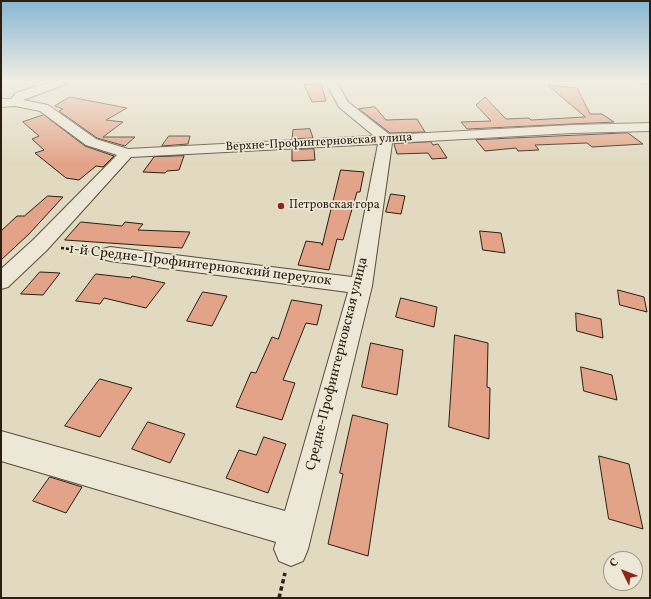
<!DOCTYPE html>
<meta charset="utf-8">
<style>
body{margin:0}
#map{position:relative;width:651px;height:599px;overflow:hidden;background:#e1dac0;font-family:Vollkorn,serif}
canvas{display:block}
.frame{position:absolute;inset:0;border:2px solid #2a1f11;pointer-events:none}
.north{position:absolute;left:603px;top:551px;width:40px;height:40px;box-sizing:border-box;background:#ece7d6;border:1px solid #9e9787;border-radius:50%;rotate:313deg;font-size:11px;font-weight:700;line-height:16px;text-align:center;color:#2a1f11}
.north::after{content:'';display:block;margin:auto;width:14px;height:18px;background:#8f2418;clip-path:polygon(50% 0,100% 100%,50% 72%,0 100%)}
</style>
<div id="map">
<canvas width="651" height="599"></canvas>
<div class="frame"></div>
<div class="north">С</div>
</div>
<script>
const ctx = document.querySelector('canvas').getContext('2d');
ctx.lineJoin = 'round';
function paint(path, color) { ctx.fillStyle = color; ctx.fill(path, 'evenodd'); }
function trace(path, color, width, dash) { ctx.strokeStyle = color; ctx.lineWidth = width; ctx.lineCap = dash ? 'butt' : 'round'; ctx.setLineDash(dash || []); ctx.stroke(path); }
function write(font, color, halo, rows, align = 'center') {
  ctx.font = font + ' Vollkorn,serif'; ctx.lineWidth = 3.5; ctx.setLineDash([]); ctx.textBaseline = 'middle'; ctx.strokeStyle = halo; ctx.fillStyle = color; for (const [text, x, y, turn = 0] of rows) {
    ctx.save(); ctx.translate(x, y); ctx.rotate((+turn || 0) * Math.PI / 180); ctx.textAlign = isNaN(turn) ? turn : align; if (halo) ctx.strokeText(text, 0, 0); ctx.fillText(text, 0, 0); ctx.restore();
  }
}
const building = new Path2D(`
 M321 84 326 101 312 102 304 85Z
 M548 85 577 88 590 114H602L614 122 467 129 461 122 491 121 476 105 485 97 506 119 529 118 531 120 585 117Z
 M70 97 127 108 106 120 123 122 103 137H135L125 146 97 138 59 111 63 109 55 106Z
 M375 107 386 120 417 119 425 132 390 133 359 109Z
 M44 115 85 146 114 156 103 167 96 166 79 180 66 178 35 153 44 150 32 139 39 136 23 122Z
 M310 129 313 138 292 139 293 130Z
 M628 133 643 144 592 147 587 143 535 145 539 150 518 151 516 148 485 151 476 140Z
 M169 136H190L188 144 162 146Z
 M431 142 433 145 438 144 447 158 432 159 428 153 397 154 394 144Z
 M314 149 315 160 292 161V150Z
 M184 156 179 170 167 171 165 173 143 172 154 157Z
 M341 170 364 172 360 192H357L343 240 337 239 329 270 298 265 306 241 321 243 322 245Z
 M391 194 405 196 401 214 386 212Z
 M48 196 63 197 29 234 1 260V231L17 216H24Z
 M81 222 122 226 125 222 143 224 138 230 190 232 182 248 65 240Z
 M480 231 501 233 505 253 483 250Z
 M40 272 60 273 43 295 21 294Z
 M96 274 131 278 132 276 165 283 146 308 104 298 100 304 76 301Z
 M618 290 644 297 647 312 620 305Z
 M203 292 227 296 212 326 187 321Z
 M401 298 437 307 434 327 396 317Z
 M292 300 322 305 317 325 306 323 283 380 295 383 282 420 236 407 251 372 256 373 272 337 278 339Z
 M576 313 601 319 603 338 577 331Z
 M455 335 488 343 487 387 490 388 489 439 449 427Z
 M371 343 403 350 397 395 362 387Z
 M581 367 612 375 617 400 584 391Z
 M100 379 132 388 100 437 65 426Z
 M353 415 388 424 368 556 328 544 343 474 340 473Z
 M148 422 185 434 170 463 132 449Z
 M264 437 286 444 268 493 226 478 239 450 256 455Z
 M599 456 629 464 643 529 609 519Z
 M50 477 82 487 66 513 33 501Z`);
paint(building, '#e2a388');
trace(building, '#2a1f11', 1);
const minor = new Path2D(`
 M53 81H70L69 83 23 100 48 105 96 139 128 149 374 136 339 107 325 81H336L348 102 390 135 572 125 650 123V131L572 133 392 143 372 286 308 549 303 561 291 566 279 561 274 549 276 542 1 461V431L285 511 348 292 110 261 103 259 100 254 103 249 110 247 352 277 378 144 131 157 47 250 8 287 1 289V269L33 240 117 155 86 145 40 111 15 106 1 107V99H11L16 93Z
 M638 81H650V85L639 83Z`);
trace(minor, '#584e3d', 2);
trace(new Path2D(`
 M61 248 94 252`), '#2a1f11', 2.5, [3, 2]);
trace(new Path2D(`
 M279 598 285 573`), '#2a1f11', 3.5, [4.5, 3]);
paint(minor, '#ece7d6');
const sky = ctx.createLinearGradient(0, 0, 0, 165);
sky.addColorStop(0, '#86b6d3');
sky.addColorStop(0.49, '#f2eee3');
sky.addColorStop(1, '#f2eee300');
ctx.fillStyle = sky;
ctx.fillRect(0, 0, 651, 165);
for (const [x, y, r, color] of [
 [281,206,4,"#8f2418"]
]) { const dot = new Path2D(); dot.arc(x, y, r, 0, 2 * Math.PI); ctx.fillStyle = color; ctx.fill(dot); trace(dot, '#ece7d6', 1.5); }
write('12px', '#2a1f11', '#ece7d6', [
 ["Верхне-Профинтерновская улица",319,143,-3]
]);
write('12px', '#2a1f11', '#ece7d6', [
 ["Петровская гора",289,206]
], 'left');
write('14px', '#2a1f11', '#ece7d6', [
 ["1-й Средне-Профинтерновский переулок",200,266,7],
 ["Средне-Профинтерновская улица",338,364,-76]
]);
</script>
